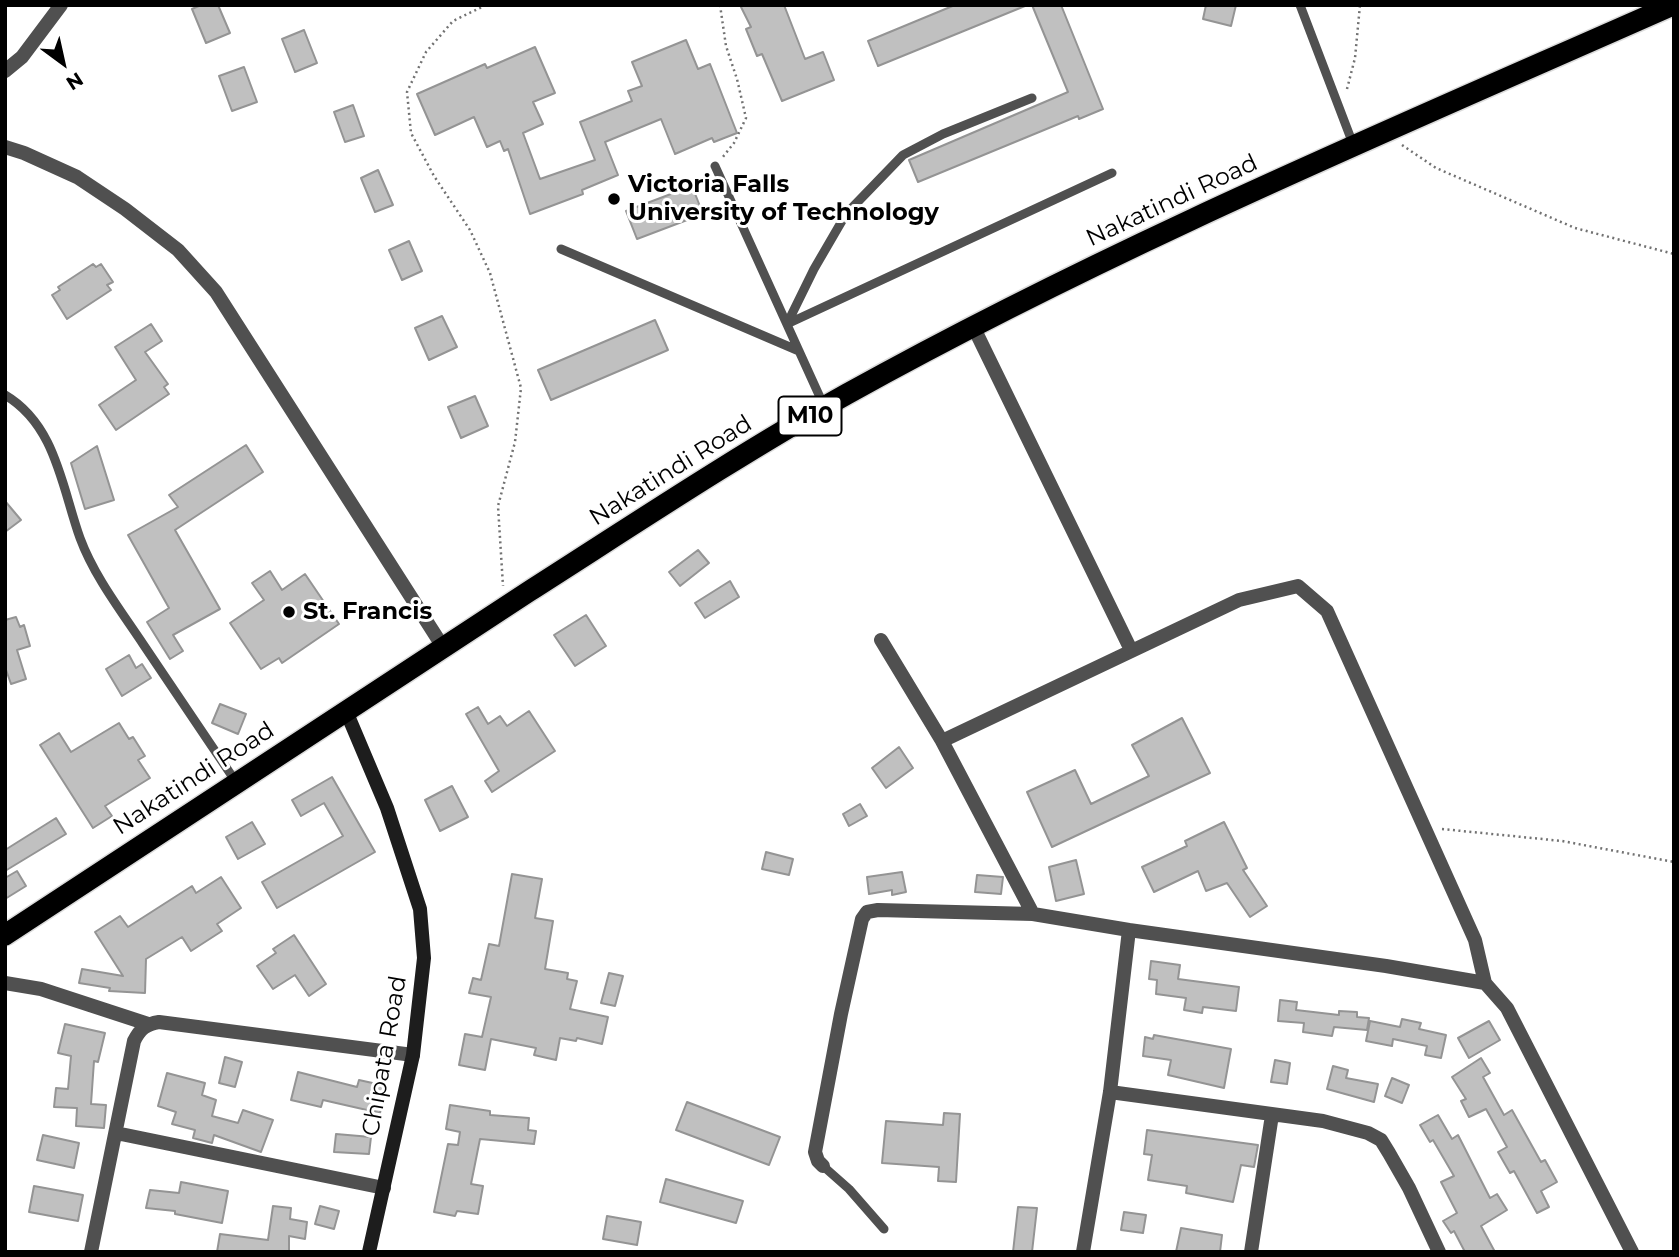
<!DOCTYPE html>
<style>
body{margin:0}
#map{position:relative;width:1679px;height:1257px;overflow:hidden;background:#fff;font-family:Montserrat,sans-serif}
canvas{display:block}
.frame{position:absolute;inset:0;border:7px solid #000;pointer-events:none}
.north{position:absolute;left:28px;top:28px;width:70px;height:70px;-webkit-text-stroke:5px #fff;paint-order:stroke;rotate:147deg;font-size:19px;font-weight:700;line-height:28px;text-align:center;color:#000}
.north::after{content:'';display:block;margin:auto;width:24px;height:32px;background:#000;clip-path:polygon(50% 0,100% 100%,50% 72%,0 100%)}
</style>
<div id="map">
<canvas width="1679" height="1257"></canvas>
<div class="frame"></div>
<div class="north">N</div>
</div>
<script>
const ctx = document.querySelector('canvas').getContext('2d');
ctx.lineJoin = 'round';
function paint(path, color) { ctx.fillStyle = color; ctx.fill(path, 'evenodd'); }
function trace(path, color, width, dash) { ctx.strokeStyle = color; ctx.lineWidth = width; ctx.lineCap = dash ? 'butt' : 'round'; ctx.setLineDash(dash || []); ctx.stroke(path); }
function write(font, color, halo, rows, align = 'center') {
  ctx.font = font + ' Montserrat,sans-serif'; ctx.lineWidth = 6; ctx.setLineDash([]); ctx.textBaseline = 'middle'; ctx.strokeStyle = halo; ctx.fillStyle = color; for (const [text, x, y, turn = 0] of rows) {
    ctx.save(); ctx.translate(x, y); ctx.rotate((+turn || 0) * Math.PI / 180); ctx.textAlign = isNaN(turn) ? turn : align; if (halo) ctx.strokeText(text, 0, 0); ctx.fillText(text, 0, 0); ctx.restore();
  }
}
const building = new Path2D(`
 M201 5H218L230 33 206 43 192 9Z
 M740 5H784L805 59 823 52 834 80 782 101 762 54 757 56 746 29 751 27Z
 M955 5 1025 6 878 66 868 41Z
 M1032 5H1061L1103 109 1079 119 1078 116 918 182 909 160 1068 92Z
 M1206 5H1236L1231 26 1203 19Z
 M304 30 317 63 295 72 282 39Z
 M686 40 698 69 710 64 737 133 714 142 712 138 675 154 661 119 605 142 618 175 582 190 583 194 530 214 508 149 504 151 500 141 487 147 474 117 435 135 417 94 485 64 487 68 535 47 555 93 533 102 543 124 523 133 540 179 595 160 580 122 632 101 628 91 642 86 632 62Z
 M244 67 257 102 232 111 219 76Z
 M353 105 364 136 345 142 334 112Z
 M378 170 393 205 375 212 361 178Z
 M692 186 703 214 637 239 626 211Z
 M409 241 422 271 402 280 389 250Z
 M93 264 96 267 101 264 113 282 107 285 111 290 67 319 52 295 60 290 58 287Z
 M442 316 457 347 429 360 415 328Z
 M655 320 668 350 551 400 538 370Z
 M151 324 162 341 145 352 168 384 164 387 169 394 116 430 99 405 136 380 115 347Z
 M475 396 488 426 461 438 448 407Z
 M246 445 263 472 175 530 220 609 173 635 183 651 170 659 147 622 169 608 128 535 178 507 169 495Z
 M97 446 114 500 85 509 71 463Z
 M5 501 21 520 5 532Z
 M698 550 709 563 680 586 669 572Z
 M270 571 282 590 305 574 339 624 282 663 279 658 261 669 230 623 264 600 252 583Z
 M730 581 739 597 705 618 695 603Z
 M586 615 606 646 575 666 554 635Z
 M16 617 20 627 24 625 30 646 17 650 26 679 11 684 5 667V620Z
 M129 655 136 668 142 664 151 678 122 696 106 669Z
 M220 704 246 714 238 734 212 723Z
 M478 707 488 724 500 716 507 726 529 711 555 751 492 792 485 781 499 771 466 714Z
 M1182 718 1210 773 1052 847 1027 792 1075 770 1091 804 1149 776 1132 745Z
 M119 723 129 739 133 737 145 756 138 760 150 778 105 806 112 816 93 828 40 745 59 733 71 752Z
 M899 747 913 768 886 788 872 768Z
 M332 777 375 852 277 908 262 882 343 836 324 803 301 816 292 800Z
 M452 786 468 817 440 831 425 800Z
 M860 804 867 816 849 826 843 814Z
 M56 818 66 834 5 871V850Z
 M252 822 265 844 238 859 226 837Z
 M1224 822 1247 868 1243 870 1267 906 1250 917 1227 883 1206 891 1198 871 1154 892 1142 867 1187 846 1185 841Z
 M766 852 793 859 789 875 762 869Z
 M1076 860 1084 894 1056 901 1049 867Z
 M17 871 26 886 5 899V878Z
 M902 872 906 892 892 895V890L869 894 867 877Z
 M512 874 542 879 535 918 553 921 545 969 568 973 567 979 577 981 570 1009 608 1017 602 1044 577 1038 576 1041 560 1038 556 1060 534 1055 536 1048 491 1039 485 1070 459 1065 465 1034 482 1037 491 997 469 993 473 978 481 980 489 944 499 946Z
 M977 875 1003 877 1001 894 975 892Z
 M221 877 241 908 217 924 222 931 191 951 182 937 146 959 145 993 109 991 110 988 79 983 82 969 123 976 95 932 120 916 128 927 192 886 196 893Z
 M294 935 326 984 309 996 295 975 273 989 257 966 276 953 273 949Z
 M1151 961 1180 965 1178 979 1239 987 1236 1011 1203 1007 1202 1013 1184 1010 1186 998 1156 994 1157 980 1149 979Z
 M609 973 623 976 615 1006 601 1003Z
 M1280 1000 1297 1002 1296 1010 1339 1015V1011L1357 1012V1017L1369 1018 1367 1030 1334 1027 1332 1036 1303 1032 1304 1023 1278 1021Z
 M1402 1019 1421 1023 1419 1029 1446 1035 1441 1058 1425 1055 1427 1046 1393 1039 1392 1046 1366 1041 1370 1021 1400 1027Z
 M1489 1021 1500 1040 1469 1058 1458 1038Z
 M65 1024 105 1033 98 1062 94 1061 91 1104 106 1105 104 1128 76 1126 77 1108 54 1107 56 1088 68 1089 71 1056 58 1053Z
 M1154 1035 1231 1049 1224 1088 1168 1075 1171 1060 1143 1056 1145 1037 1153 1039Z
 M225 1057 242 1062 235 1087 219 1083Z
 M1481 1058 1490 1073 1483 1077 1504 1115 1512 1110 1541 1162 1545 1160 1557 1182 1541 1191 1549 1207 1537 1213 1514 1171 1510 1173 1498 1152 1507 1147 1486 1109 1469 1117 1461 1101 1466 1099 1452 1077Z
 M1275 1060 1290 1063 1287 1084 1271 1082Z
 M1333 1066 1348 1070 1346 1078 1378 1084 1374 1102 1327 1089Z
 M298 1072 357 1087 359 1080 386 1086 380 1113 323 1100 321 1107 291 1100Z
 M167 1073 205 1083 202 1095 216 1100 212 1116 238 1123 243 1110 273 1120 261 1152 214 1135 212 1143 193 1138 195 1130 172 1124 176 1112 158 1106Z
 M1392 1078 1409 1085 1402 1103 1385 1096Z
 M687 1102 780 1137 769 1165 676 1130Z
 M450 1105 490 1111V1115L529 1118 528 1130 536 1131 534 1144 480 1139 471 1184 483 1186 478 1214 457 1211 455 1216 434 1212 448 1144 458 1145 460 1132 446 1129Z
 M944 1113 960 1114 956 1182 938 1181 939 1167 882 1163 886 1121 943 1125Z
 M1438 1115 1452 1139 1458 1135 1490 1198 1497 1194 1507 1210 1481 1226 1495 1252H1465L1454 1231 1451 1233 1443 1221 1457 1213 1441 1182 1454 1176 1433 1140 1430 1142 1420 1125Z
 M1147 1130 1258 1145 1254 1167 1241 1165 1233 1202 1186 1193 1187 1186 1148 1180 1152 1155 1144 1154Z
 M336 1134 371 1137 369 1154 334 1152Z
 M43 1135 79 1143 74 1168 37 1160Z
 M666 1179 743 1201 736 1223 660 1202Z
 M181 1182 228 1191 222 1223 175 1214V1211L146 1208 150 1190 179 1193Z
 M34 1186 83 1195 78 1221 29 1212Z
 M273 1206 291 1208 290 1219 307 1222 305 1239 289 1236V1252H217L220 1234 268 1240Z
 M320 1206 339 1211 334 1229 315 1224Z
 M1018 1207 1037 1208 1032 1252H1013Z
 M1124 1212 1146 1215 1143 1233 1121 1230Z
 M607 1216 641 1222 637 1245 603 1239Z
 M1181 1228 1222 1235 1220 1252H1176Z`);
paint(building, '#c0c0c0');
trace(building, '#949494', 2);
const highway = new Path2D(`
 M5 935C179 820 353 705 528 592 633 525 738 455 847 394 1113 246 1395 128 1673 5`);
trace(highway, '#dbdbdb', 24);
trace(new Path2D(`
 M486 5 453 21 426 52 407 92 411 133 434 176 470 230 490 273 521 388 515 442 498 506 503 586
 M720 5 726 46 737 79 746 118 734 143 722 158
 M1347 89 1355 58 1360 5
 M1402 145 1436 168 1575 228 1674 254
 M1442 829 1562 841 1674 862`), '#727272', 2.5, [2, 3.5]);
trace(new Path2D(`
 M1300 5 1353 144
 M715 166 824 406
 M561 249 799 351
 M787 324 1112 173
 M787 324 814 269 846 214 903 155 943 134 1032 98
 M5 395C56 425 62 488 80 538 94 576 121 611 143 644 174 690 205 736 236 782
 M823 1166 849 1189 884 1229`), '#505050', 9);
trace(new Path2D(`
 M5 71 22 57 61 5
 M5 147 24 153 77 177 125 209 178 250 216 292 443 647
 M973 326 1131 650
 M881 640 942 741 1033 914
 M942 741 1239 600 1298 586 1327 611 1475 940 1485 983
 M1129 930 1386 966 1485 983 1507 1008 1632 1252
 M5 983 41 989 148 1024
 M1110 1092 1323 1121 1368 1133 1381 1140 1389 1153 1409 1188 1439 1252
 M116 1133 384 1188
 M823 1166 818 1161 815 1152 841 1014 862 919 867 912 878 910 1033 914 1129 930 1110 1092 1083 1252
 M91 1252 134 1041C140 1029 146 1024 159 1022L413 1055
 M1251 1252 1272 1115`), '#505050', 14);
trace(new Path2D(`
 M346 711 387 808 420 909 424 958 413 1055 369 1252`), '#1d1d1d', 14);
trace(highway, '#000', 21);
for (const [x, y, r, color] of [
 [614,199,7,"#000"],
 [289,612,7,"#000"]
]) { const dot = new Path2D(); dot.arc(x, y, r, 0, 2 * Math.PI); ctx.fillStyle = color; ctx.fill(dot); trace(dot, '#fff', 2.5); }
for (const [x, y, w] of [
 [810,416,63]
]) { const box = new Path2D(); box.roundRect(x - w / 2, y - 19.5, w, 39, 5); ctx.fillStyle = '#fff'; ctx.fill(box); trace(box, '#000', 2); }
write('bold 23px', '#000', null, [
 ["M10",810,416]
]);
write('bold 24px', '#000', '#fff', [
 ["Victoria Falls",628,185],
 ["University of Technology",628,213],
 ["St. Francis",303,612]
], 'left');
write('24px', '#000', '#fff', [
 ["Nakatindi Road",1172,201,-25],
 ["Nakatindi Road",671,471,-32],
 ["Nakatindi Road",194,779,-33],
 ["Chipata Road",385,1056,-80]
]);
</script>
